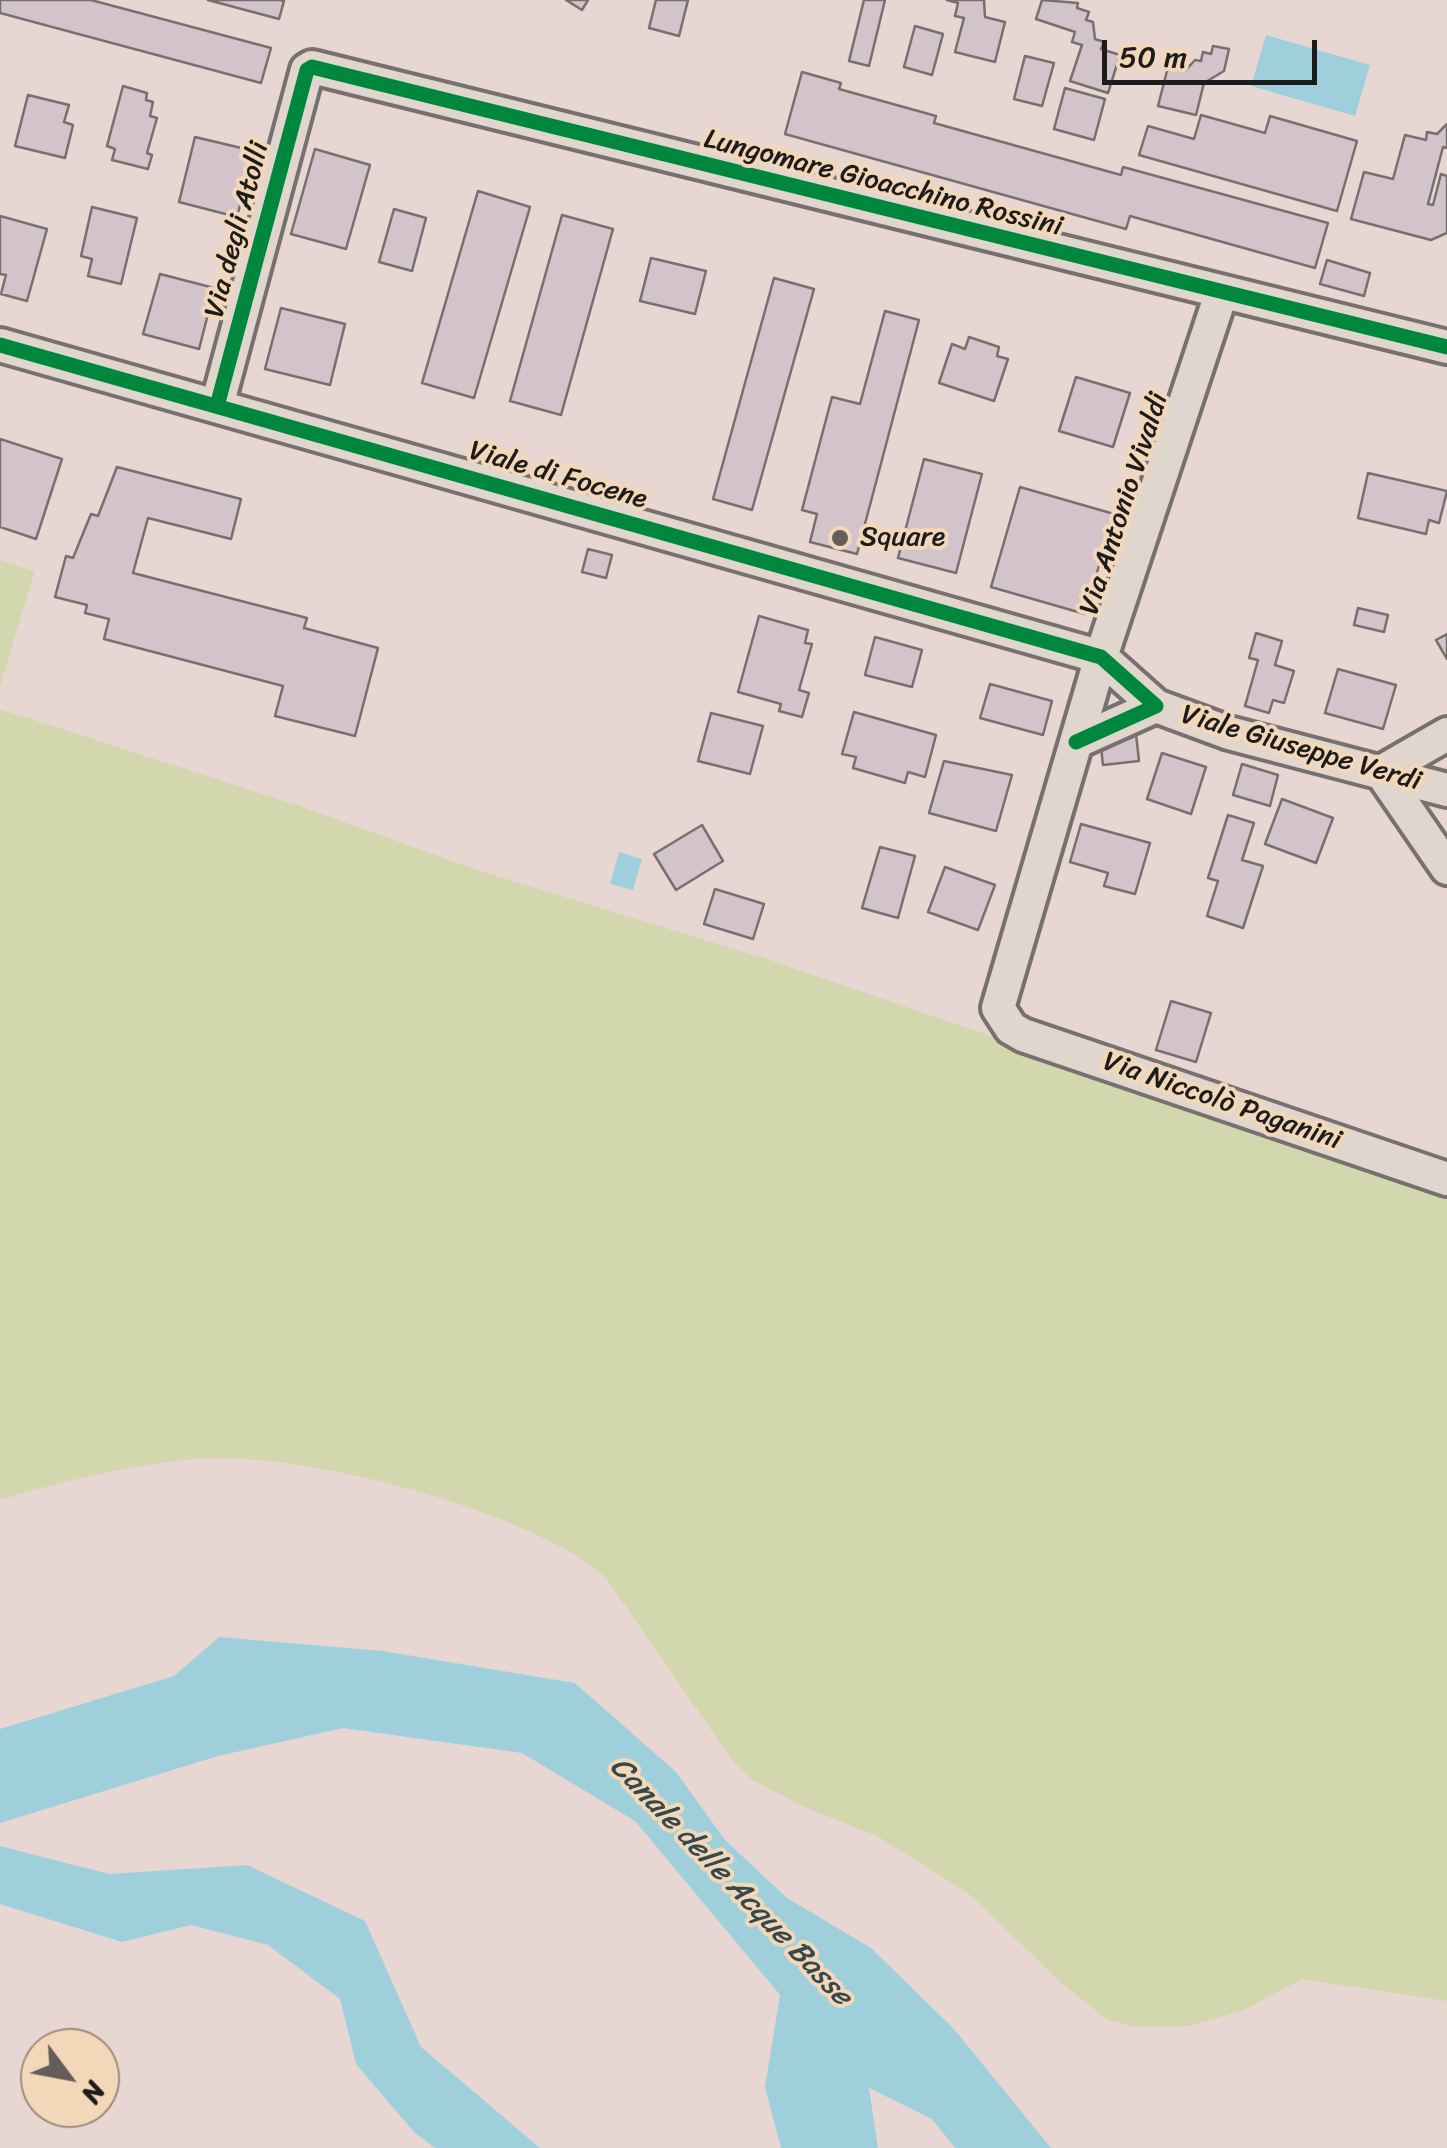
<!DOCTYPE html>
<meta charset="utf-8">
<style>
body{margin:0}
#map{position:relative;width:1447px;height:2148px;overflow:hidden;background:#e7d6d2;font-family:Sriracha,sans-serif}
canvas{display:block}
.north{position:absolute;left:20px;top:2028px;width:100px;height:100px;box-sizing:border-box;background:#f2d7b9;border:2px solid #9c8c7a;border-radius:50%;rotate:122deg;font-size:28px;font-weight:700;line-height:40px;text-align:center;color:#1c1c1c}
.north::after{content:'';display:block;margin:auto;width:35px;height:45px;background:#635d5c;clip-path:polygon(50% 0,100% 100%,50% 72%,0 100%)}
.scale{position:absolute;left:1102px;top:40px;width:215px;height:45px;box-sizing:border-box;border:5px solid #1c1c1c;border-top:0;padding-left:12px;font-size:30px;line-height:35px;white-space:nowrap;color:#1c1c1c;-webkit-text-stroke:8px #f2d7b9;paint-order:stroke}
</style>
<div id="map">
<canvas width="1447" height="2148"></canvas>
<div class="north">N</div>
<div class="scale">50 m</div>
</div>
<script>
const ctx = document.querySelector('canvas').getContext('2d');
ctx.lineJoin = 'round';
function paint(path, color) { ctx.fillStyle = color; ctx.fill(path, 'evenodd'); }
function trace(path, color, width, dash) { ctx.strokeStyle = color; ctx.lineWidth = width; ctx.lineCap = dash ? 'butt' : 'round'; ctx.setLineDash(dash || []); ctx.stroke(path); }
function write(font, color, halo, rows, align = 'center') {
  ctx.font = font + ' Sriracha,sans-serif'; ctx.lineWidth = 8; ctx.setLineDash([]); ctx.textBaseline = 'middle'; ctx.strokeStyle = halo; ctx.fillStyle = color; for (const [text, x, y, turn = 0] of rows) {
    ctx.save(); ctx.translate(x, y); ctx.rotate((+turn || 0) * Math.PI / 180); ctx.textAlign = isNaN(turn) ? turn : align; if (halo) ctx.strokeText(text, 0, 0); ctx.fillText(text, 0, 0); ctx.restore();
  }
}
paint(new Path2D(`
 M0 560 35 571 0 686Z
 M0 709 300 806 477 870 767 959 1447 1193V2001L1302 1979 1242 2011 1188 2026 1134 2027 1108 2020 1066 1987 969 1894 879 1837 802 1806 753 1780 734 1763 606 1578C529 1509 298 1450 194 1459 128 1465 63 1481 0 1500Z`), '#d3d7ad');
paint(new Path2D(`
 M1266 35 1370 65 1355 116 1251 86Z
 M619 852 642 859 633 890 610 884Z
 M219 1637 383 1651 575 1683 676 1772 725 1840 787 1898 871 1948 953 2028 1051 2148H955L932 2119 869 2088 878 2148H781L765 2087 780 1995 635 1821 522 1753 343 1728 218 1756 0 1823V1729L174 1676Z
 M0 1846 109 1874 247 1865 365 1921 421 2047 540 2148H435L414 2132 356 2064 340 1999 268 1945 191 1925 122 1942 0 1904Z`), '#a0cfdc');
const building = new Path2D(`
 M0 0H91L271 48 261 83 0 13Z
 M208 0H280L284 1 279 19Z
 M566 0H588L582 10Z
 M656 0H688L679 36 649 28Z
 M864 0H885L869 66 849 61Z
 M947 0H984L985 17 1005 22 995 62 955 52 964 18 955 16 958 3Z
 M1042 0 1078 3 1077 8 1089 12 1086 20 1093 22 1095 39 1104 42 1101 49 1120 55 1108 93 1070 81 1082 45 1072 42 1075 32 1036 19Z
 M915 26 943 34 932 75 904 67Z
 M1213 46 1229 49 1224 71 1204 83 1196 115 1158 106 1168 67 1185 71 1195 60 1201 61 1203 52 1211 54Z
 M1025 56 1054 63 1042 106 1014 99Z
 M802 72 841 83 839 89 936 116 934 123 1121 175 1123 167 1328 223 1315 268 1130 216 1126 229 785 134Z
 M123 86 147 93 146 100 153 102 150 116 157 118 147 153 152 155 148 169 112 160 115 149 107 146Z
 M1065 88 1105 99 1094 140 1054 129Z
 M28 95 69 105 64 122 73 125 65 158 15 146Z
 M1201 115 1265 133 1270 116 1357 141 1337 211 1139 155 1148 126 1194 139Z
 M1447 124V148L1443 147 1428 204 1433 205 1441 174 1447 176V233L1431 240 1351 219 1364 172 1393 179 1405 135 1426 140 1427 132 1437 134Z
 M195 137 254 151 237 217 179 202Z
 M315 149 370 165 346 249 291 234Z
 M478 191 530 207 474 398 422 383Z
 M92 207 137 218 121 284 88 276 92 259 81 256Z
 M394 209 426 218 412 271 379 262Z
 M562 215 613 229 561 415 510 401Z
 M0 216 47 229 27 301 1 294 6 275 0 274Z
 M651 258 706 271 695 314 640 301Z
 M1327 260 1370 273 1364 296 1320 284Z
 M160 274 226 291 219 317 208 314 199 349 143 334Z
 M774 278 814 289 752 510 713 499Z
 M281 308 345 324 330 385 265 369Z
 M885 311 919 320 857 554 810 542 817 514 802 510 832 397 860 404Z
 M969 337 999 347 997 356 1008 359 994 401 939 383 952 344 965 349Z
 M1076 377 1130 393 1113 447 1059 431Z
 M0 439 62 459 36 539 0 527Z
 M924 459 982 474 956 573 898 558Z
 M117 467 241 499 231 539 148 518 133 573 307 618 304 628 378 648 355 736 275 716 283 686 104 639 109 619 85 613 87 605 55 597 66 556 73 558 91 514 98 516Z
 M1368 473 1447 491 1439 523 1429 520 1426 534 1358 518Z
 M1020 487 1114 514 1085 614 991 587Z
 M588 549 612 555 606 578 582 572Z
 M1358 608 1388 615 1384 632 1354 625Z
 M759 616 808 630 805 643 812 644 799 690 809 693 802 717 779 711 781 704 738 692Z
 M1256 633 1282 641 1275 665 1294 671 1284 703 1273 700 1269 713 1245 706 1258 660 1249 658Z
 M1447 634V659L1436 640Z
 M875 637 922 650 912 687 865 675Z
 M1338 669 1396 685 1383 729 1325 713Z
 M990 684 1052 701 1043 735 980 718Z
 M854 712 936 735 925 777 908 772 905 783 853 768 856 757 842 754Z
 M711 713 763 726 750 774 698 761Z
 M1136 734 1139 761 1103 765 1100 738Z
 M1162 753 1206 767 1191 814 1147 799Z
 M944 761 1012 775 996 831 929 813Z
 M1242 764 1278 775 1270 806 1233 795Z
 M1282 799 1333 818 1316 863 1265 844Z
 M1228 815 1254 823 1242 860 1263 866 1243 928 1207 916 1218 881 1208 878Z
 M1081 824 1150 843 1135 894 1104 886 1108 873 1070 862Z
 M702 825 723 861 676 890 654 854Z
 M880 847 915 856 898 918 862 908Z
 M945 867 995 885 978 930 928 912Z
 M715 889 764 904 753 939 704 924Z
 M1171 1001 1211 1013 1196 1062 1156 1050Z`);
paint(building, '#d3c4cb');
trace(building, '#77706e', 2.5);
const street = new Path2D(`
 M1221 294 1101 657 998 1008 1011 1028 1023 1035 1447 1179
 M0 345 1101 657 1156 706 1076 742
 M217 406 307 70 312 67 1447 347
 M1156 706 1229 733 1447 790
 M1447 734 1381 772 1447 868`);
trace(street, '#77706e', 40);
trace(street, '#e0d6cd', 32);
trace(new Path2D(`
 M0 345 1101 657 1156 706 1076 742
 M217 406 307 70 312 67 1447 347`), '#00873e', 15);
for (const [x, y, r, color] of [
 [840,538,10,"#635d5c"]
]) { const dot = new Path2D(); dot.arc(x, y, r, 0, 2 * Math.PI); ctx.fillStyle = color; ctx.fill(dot); trace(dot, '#f2d7b9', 4); }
write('28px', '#1c1c1c', '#f2d7b9', [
 ["Lungomare Gioacchino Rossini",883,184,14],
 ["Via degli Atolli",238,230,-75],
 ["Viale di Focene",558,476,16],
 ["Via Antonio Vivaldi",1125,504,-72],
 ["Viale Giuseppe Verdi",1301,749,16],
 ["Via Niccolò Paganini",1222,1102,19]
]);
write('28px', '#1c1c1c', '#f2d7b9', [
 ["Square",860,538]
], 'left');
write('italic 30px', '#35484d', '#f2d7b9', [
 ["Canale delle Acque Basse",730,1882,46]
]);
</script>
